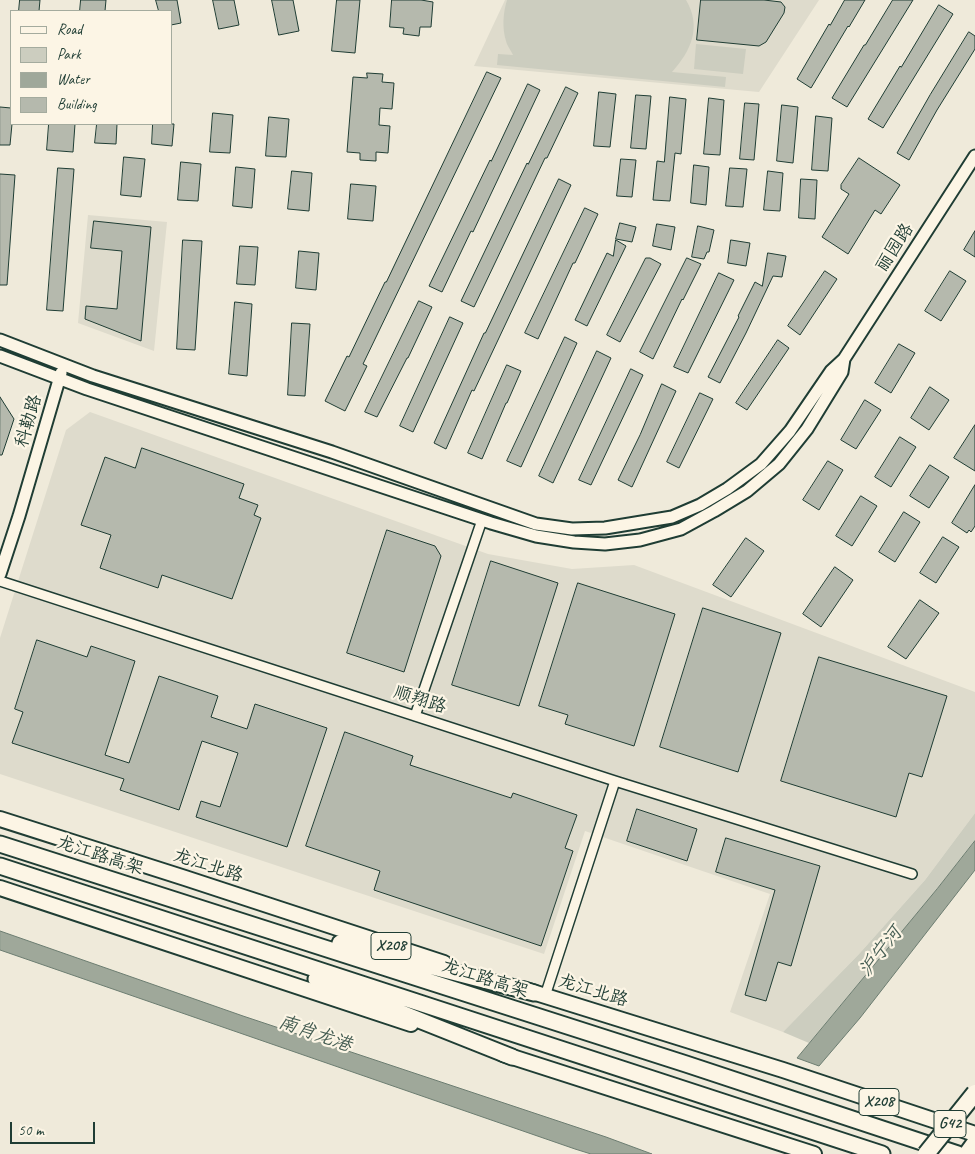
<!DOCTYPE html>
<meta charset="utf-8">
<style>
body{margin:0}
#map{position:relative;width:975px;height:1154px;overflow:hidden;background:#efeada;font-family:Caveat,sans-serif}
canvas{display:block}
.legend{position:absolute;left:10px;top:10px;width:162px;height:115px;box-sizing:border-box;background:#fcf5e5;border:1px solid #a4ab9e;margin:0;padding:6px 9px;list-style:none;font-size:15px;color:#1f3d34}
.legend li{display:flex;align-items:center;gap:10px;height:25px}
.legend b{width:25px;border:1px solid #a4ab9e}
.scale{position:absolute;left:10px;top:1122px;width:85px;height:22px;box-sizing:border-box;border:2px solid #1f3d34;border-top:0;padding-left:6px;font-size:15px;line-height:18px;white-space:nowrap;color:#1f3d34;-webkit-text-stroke:4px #fcf5e5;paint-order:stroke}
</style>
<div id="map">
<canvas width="975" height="1154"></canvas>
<ul class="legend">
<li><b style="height:6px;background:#fcf5e5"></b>Road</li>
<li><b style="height:14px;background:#cccdbf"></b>Park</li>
<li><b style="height:14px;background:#9fa89a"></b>Water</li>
<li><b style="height:14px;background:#b5b9ad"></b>Building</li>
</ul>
<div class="scale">50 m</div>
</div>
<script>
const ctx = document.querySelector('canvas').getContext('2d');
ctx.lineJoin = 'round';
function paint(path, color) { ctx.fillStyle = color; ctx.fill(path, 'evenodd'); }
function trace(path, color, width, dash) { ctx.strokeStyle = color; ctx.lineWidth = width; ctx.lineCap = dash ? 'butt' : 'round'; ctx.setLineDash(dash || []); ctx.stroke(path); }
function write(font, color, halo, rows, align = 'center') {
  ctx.font = font + ' Caveat,"LXGW WenKai TC",sans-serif'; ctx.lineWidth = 4.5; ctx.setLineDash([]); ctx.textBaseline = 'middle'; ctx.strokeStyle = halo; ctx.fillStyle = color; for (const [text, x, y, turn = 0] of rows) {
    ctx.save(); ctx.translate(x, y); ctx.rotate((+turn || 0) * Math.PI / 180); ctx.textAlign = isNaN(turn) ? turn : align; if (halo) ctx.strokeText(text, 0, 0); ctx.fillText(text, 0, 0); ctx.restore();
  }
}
paint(new Path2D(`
 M505 0H819L759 92 474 66Z
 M88 215 167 222 154 351 78 323Z
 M90 412 488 554 572 569 634 565 975 692V813L925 880 859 954 783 1032 730 1012 770 894 585 831 544 954 0 774V638L66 430Z`), '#dedbcc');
paint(new Path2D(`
 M507 0H686C702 27 691 51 672 72L726 77 725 87 497 65 498 54 513 55C511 50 507 46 506 41 502 28 503 13 507 0Z
 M696 44 746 49 743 74 694 69Z
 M975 813V841L937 889 809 1043 783 1032 859 954 925 880Z`), '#cccdbf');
const water = new Path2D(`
 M975 841V870L860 1018 819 1066 797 1058 937 889Z
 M0 931 243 1016 606 1137 652 1154H591L575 1149 0 950Z`);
paint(water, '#9fa89a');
trace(water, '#6c7d71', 1);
const building = new Path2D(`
 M20 0H40L39 11H19Z
 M81 0H106L105 11H80Z
 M156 0H177L181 23 171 25V11H159Z
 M213 0H234L239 25 219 29Z
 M272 0H293L299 31 279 35Z
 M337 0H360L355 53 332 51Z
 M392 0H421L433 2 431 27H420L419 36 403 34 404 28 390 27Z
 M701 0H764L781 2 785 7 784 13 766 42 759 46 697 40Z
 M845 0H865L849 27 848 26 811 88 797 79 829 24 830 25Z
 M893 0H913L847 107 832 98 864 45H865Z
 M939 5 953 14 883 128 868 119 900 66 901 67Z
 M969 32 975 36V49L937 110 909 160 897 153 930 95Z
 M487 72 501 78 363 364 367 366 345 411 325 401 347 356 349 357 385 282H386Z
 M367 73 383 74 382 82 394 83 392 109 380 108 379 125 390 126 388 153 376 152V161L360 160V153L347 152 353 77 367 78Z
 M528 84 540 90 473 232 471 231 442 292 429 286 490 160 491 161Z
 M566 87 578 93 547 158H545L474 307 461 301 527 163 528 164Z
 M599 92 616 94 610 147 594 146Z
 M636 95 651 96 646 149 631 148Z
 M670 97 686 99 681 154 675 153 670 201 653 200 657 161 664 162Z
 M709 98 724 100 720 155 704 154Z
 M745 103 759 104 754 160 740 159Z
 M782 105 798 107 793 163 777 161Z
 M0 107 11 108 12 124 10 145H0Z
 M213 113 233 115 230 153 210 152Z
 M816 116 832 118 828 171 812 170Z
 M269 117 289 119 286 157 266 156Z
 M49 124H75L73 152 47 150Z
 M97 124H117L116 144 95 143Z
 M153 124H174L172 146 152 144Z
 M124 157 145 159 141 197 121 195Z
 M859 158 900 185 881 214 875 210 848 254 822 237 849 194 841 189V185Z
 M621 159 636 160 632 197 617 196Z
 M181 162 201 164 198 201 178 200Z
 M694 165 709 167 706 205 691 203Z
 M236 167 255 169 252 208 233 206Z
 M58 168 74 169 63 311 47 310Z
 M730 168 747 169 743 207 726 206Z
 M292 171 312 173 309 211 288 209Z
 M768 171 783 173 780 211 764 210Z
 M0 174 15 175 7 285H0Z
 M559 179 571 185 474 391 472 390 446 449 434 443 484 333H485Z
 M801 179 817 180 815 219 799 218Z
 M351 184 376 186 373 221 348 219Z
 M585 208 598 214 575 263H573L538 339 525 333Z
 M94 221 151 227 141 341 85 319 86 306 117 309 122 251 91 248Z
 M620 223 636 227 632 242 616 239Z
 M657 224 675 227 671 250 653 246Z
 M698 226 714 230 709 252H707L704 259 692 257Z
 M975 231V257L964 250Z
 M183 240 202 241 195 350 177 349Z
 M616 240 626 246 587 326 575 320 607 253 613 256Z
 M731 240 750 243 746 266 728 263Z
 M240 246 258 247 255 285 237 284Z
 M299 251 319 253 316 290 296 288Z
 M768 253 786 256 782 277 773 276 746 333 720 383 708 377 739 317 738 316 755 282 762 286Z
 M646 258H650L661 264 620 342 607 335Z
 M687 258 701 264 683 300 682 299 653 359 640 352Z
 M825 271 837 279 800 335 788 326Z
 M950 271 966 281 941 321 925 311Z
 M719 273 734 280 688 373 674 367Z
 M419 301 432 307 408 358H407L377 417 365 412Z
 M235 302 252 304 247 376 229 374Z
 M450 317 463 323 413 432 400 426Z
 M292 323 310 324 305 396 288 395Z
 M565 337 577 343 521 467 507 461Z
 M778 340 789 348 747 410 736 403Z
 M899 344 915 353 891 393 875 383Z
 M597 351 611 358 553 483 539 476Z
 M507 365 521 371 507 403H506L482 459 468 453Z
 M631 369 643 375 591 485 579 480Z
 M662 384 676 391 632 487 618 480 640 435Z
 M930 387 949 400 929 430 911 418Z
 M700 393 713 399 679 468 667 462Z
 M0 397 14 419 2 455H0Z
 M865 400 881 410 856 449 841 440Z
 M975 425V471L954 458Z
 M900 437 916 447 891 487 875 477Z
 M142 448 244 484 239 498 258 505 254 515 261 518 232 599 162 575 158 588 100 568 111 535 81 525 105 457 135 468Z
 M828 461 843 470 819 510 803 500Z
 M930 465 949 477 929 508 910 496Z
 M975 485V526L971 532 969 530 967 533 952 523Z
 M861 496 877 506 852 546 836 536Z
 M904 512 920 522 895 562 879 552Z
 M387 530 435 546 441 556 404 672 347 653Z
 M943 537 959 547 936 583 920 573Z
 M746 538 764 551 731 597 713 585Z
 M491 561 558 583 519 706 452 685Z
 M835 567 853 580 821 627 803 614Z
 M578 583 675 614 634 746 565 724 568 715 539 706Z
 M920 600 939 613 906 659 888 647Z
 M703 608 781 633 738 772 660 747Z
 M37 640 87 657 91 646 135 661 105 755 129 763 159 676 218 696 211 717 247 729 255 704 327 728 287 847 196 817 201 801 220 807 238 753 202 741 179 810 120 790 124 779 12 743 23 712 15 709Z
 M819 657 947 696 922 777 909 773 896 817 781 781Z
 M345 732 413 756 410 765 511 798 513 793 577 815 565 848 573 851 541 946 374 890 380 871 306 846Z
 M637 809 697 829 687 861 627 841Z
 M726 838 820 866 791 966 778 962 766 1001 745 995 775 890 716 872Z`);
paint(building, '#b5b9ad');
trace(building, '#1f3d34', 1);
const minor = new Path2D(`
 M0 581 615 781 912 874
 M415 716 482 520
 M545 996 615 781`);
const tertiary = new Path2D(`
 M0 340 93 376 332 452 536 524 572 529 605 528 672 517 700 505 727 489 761 464 790 431 831 371 844 359 975 156
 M0 356 87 389 491 523 536 536 574 542 605 544 640 540 681 529 714 511 747 491 779 464 807 429 842 372 844 359
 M0 574 19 516 61 373`);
const primary = new Path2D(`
 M0 819 185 878 444 963
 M0 888 411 1024
 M523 989 783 1070 975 1134
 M503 1054 814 1154`);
const trunk = new Path2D(`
 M0 844 686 1064 958 1154
 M0 866 882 1154
 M340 943 534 993
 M316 979 512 1057`);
const motorway = new Path2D(`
 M967 1154 975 1143`);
trace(minor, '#1f3d34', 12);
trace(tertiary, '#1f3d34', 15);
trace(primary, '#1f3d34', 18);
trace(trunk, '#1f3d34', 19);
trace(motorway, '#1f3d34', 20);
trace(minor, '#fcf5e5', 9);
trace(tertiary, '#fcf5e5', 11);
trace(primary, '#fcf5e5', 14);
trace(trunk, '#fcf5e5', 15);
trace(motorway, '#fcf5e5', 16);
const motorwayBridge = new Path2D(`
 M926 1154 975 1093`);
trace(motorwayBridge, '#1f3d34', 20, []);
trace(motorwayBridge, '#fcf5e5', 16);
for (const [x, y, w] of [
 [391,946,40],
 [879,1102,40],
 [950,1124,32]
]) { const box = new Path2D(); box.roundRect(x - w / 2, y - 13.5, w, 27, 4); ctx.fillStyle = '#fcf5e5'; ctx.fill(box); trace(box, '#1f3d34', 1); }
write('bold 16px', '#1f3d34', null, [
 ["X208",391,946],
 ["X208",879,1102],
 ["G42",950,1124]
]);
write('18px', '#1f3d34', '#fcf5e5', [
 ["丽园路",895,248,-57],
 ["科勒路",29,421,-74],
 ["顺翔路",420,700,18],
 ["龙江路高架",100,856,18],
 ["龙江北路",208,866,18],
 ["龙江路高架",485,979,18],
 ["龙江北路",593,991,17]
]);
write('italic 19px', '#455d53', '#fcf5e5', [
 ["沪宁河",881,952,-52],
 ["南肖龙港",315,1034,19]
]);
</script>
